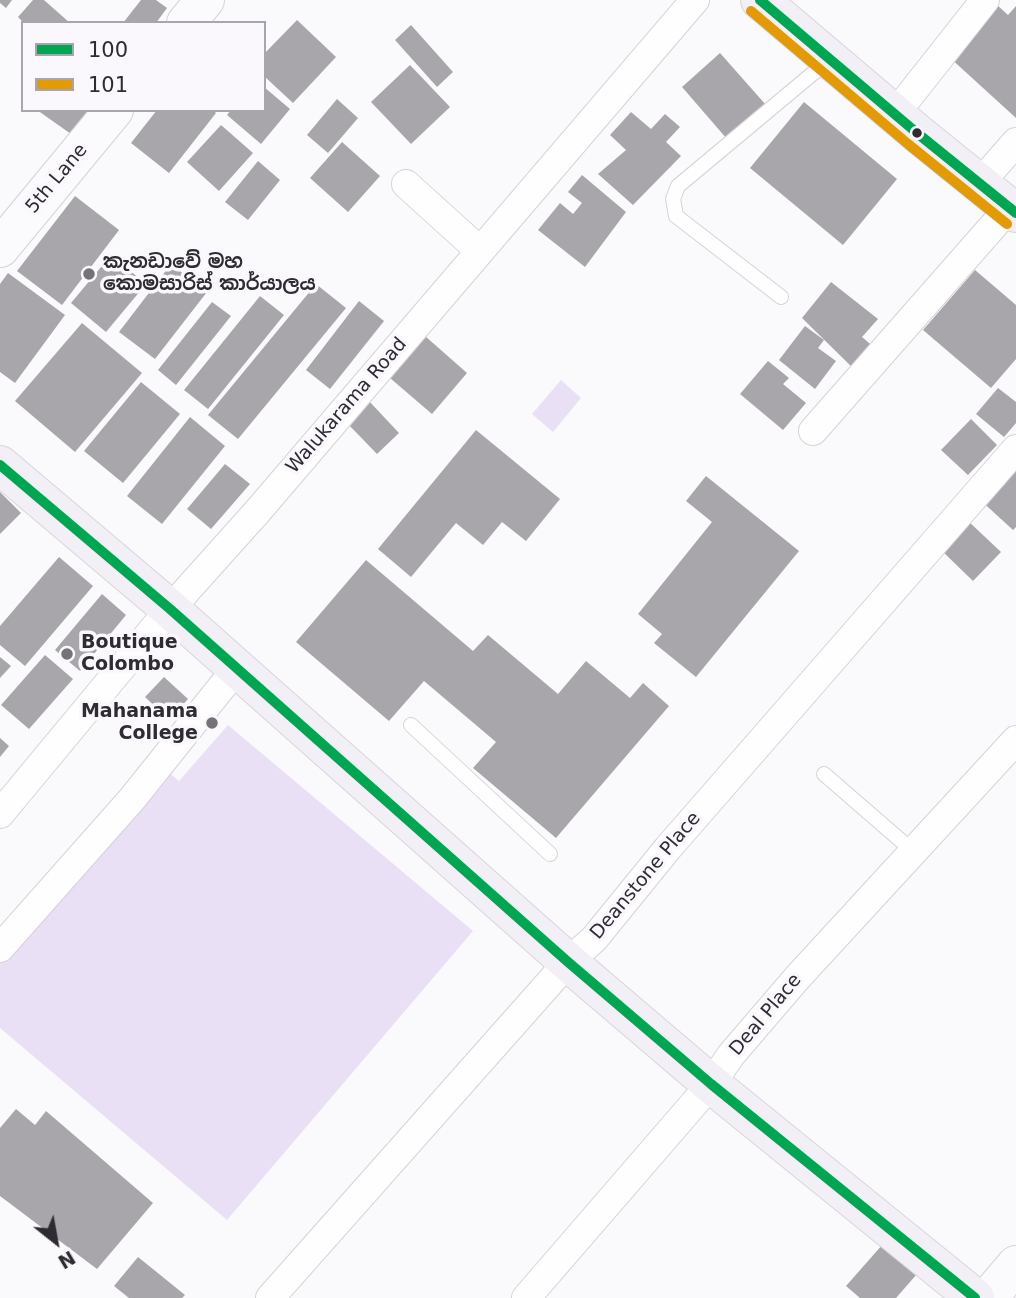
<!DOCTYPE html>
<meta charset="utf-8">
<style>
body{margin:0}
#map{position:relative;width:1016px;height:1298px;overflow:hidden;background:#faf9fb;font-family:"DejaVu Sans",sans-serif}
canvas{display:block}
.legend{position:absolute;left:21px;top:21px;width:245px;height:91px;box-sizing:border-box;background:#faf8fc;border:2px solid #a8a6ac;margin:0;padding:9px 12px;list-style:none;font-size:21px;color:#2e2b33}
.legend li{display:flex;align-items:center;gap:14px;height:35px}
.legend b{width:35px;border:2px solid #a8a6ac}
.north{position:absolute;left:21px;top:1207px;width:70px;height:70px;-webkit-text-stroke:5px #faf8fc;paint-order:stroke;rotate:149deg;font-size:19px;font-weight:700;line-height:28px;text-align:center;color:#2e2b33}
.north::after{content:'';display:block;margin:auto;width:24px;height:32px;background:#2e2b33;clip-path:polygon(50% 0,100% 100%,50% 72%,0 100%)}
</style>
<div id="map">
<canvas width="1016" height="1298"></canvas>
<ul class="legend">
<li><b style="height:9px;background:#00a651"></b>100</li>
<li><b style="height:9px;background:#e39a05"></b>101</li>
</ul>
<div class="north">N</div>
</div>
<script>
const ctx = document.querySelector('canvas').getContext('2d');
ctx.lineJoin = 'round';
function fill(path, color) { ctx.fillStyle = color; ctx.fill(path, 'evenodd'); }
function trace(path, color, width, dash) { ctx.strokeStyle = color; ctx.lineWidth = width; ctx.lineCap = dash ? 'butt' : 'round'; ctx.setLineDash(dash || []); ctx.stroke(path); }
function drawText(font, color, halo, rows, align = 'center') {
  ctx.font = font + ' "DejaVu Sans","Noto Sans Sinhala",sans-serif'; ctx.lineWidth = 7; ctx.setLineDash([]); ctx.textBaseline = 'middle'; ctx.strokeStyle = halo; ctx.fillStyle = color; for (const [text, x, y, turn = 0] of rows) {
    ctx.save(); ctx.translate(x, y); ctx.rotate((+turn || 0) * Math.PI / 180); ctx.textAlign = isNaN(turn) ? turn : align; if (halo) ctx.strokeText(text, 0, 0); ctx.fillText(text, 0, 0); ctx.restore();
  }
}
fill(new Path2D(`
 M561,380l20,18 -28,34 -21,-18z
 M228,725l245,206 -246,289 -227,-192v-85l155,-182 24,20z`), '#eae0f6');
fill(new Path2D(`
 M0,0h12l-6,8 -6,-5z
 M33,0h11l26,23h-46l-6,-6z
 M141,0h15l11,8 -11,15h-33z
 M996,4l12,11 8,-9v112l-68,-62z
 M297,20l39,37 -43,46 -29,-27v-22z
 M411,25l42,47 -16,15 -42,-47z
 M720,53l46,52 -39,34 -45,-52z
 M410,65l40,42 -39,37 -40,-42z
 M264,87l26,22 -29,35 -34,-29 4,-5h33z
 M337,99l21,19 -30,35 -21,-18z
 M804,102l93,77 -54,66 -93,-77z
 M37,110h51l-17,24z
 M157,110h56l3,3 -47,60 -38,-30z
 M631,112l20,17 14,-15 15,13 -14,15 15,14 -48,49 -35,-31 28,-24 -16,-15z
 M221,125l32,28 -34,38 -32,-29z
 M342,142l38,34 -32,36 -38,-34z
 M258,161l22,19 -32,40 -23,-18z
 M582,175l44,37 -41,55 -47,-37 22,-27 13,11 9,-11 -14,-11z
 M75,196l44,34 -57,75 -45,-34z
 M111,255l35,29 -40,48 -35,-29z
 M171,264l36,28 -52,67 -36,-27z
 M975,270l41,35v54l-25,29 -68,-58z
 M8,273l57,42 -50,68 -15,-11v-88z
 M831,282l47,37 -16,18 14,12 -19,23 -55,-54z
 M316,284l30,24 -108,131 -30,-24z
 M260,296l24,19 -76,94 -24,-19z
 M359,301l25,20 -54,68 -24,-19z
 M212,302l19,14 -55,69 -18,-15z
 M82,323l60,50 -67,79 -60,-51z
 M805,326l19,14 -6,8 18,13 -21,28 -36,-29z
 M425,336l42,37 -35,41 -42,-36z
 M768,361l21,17 -6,6 23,19 -23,27 -43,-36z
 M141,382l39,32 -57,69 -39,-32z
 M998,388l18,14v21l-12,14 -28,-23z
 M368,400l31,33 -22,21 -31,-32z
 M190,417l35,29 -63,78 -35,-28z
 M971,419l26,26 -29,30 -27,-25z
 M476,430l84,69 -34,42 -24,-19 -19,23 -27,-22 -45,54 -33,-28z
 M1016,456v71l-3,3 -36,-33z
 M225,464l25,20 -39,45 -24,-20z
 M706,476l93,75 -103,126 -42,-34 8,-9 -24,-20 74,-92 -26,-21z
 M0,492l21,21 -21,21z
 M967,520l34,32 -28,29 -34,-33z
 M59,557l34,29 -68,80 -25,-21v-19z
 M366,560l107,91 15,-16 70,59 28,-33 44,37 13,-15 26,23 -113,132 -83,-70 23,-26 -72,-61 -35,40 -93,-79z
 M102,594l24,21 -46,56 -25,-21z
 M45,655l28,24 -44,50 -28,-24z
 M0,657l11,9 -11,12z
 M164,677l24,22 -19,21 -24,-23z
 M0,738l9,8 -9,11z
 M16,1109l19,16 11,-14 107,92 -56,66 -97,-73v-68z
 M883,1244l34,30 -21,24h-36l-14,-12z
 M138,1257l47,38 -3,3h-53l-15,-12z`), '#a8a6aa');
const lane = new Path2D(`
 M781,297l-105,-81 -3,-17 5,-13 151,-126
 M411,725l139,129
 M824,774l90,78`);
const street = new Path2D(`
 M895,114l90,-114
 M980,183l36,-41
 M406,184l74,67
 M813,431l196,-223
 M0,814l170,-205 87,-97 438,-512
 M0,948l132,-149 105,-131
 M270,1298l298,-336 26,-23 74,-91 348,-399
 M526,1298l185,-214 20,-29 66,-77 219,-238`);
const secondary = new Path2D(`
 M186,23l19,-23
 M0,248l114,-138
 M988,1298l28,-33`);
const highway = new Path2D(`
 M760,0l157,133 99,80
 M0,465l170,144 398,353 143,122 264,214`);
trace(lane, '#d5d3d8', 16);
trace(street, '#d5d3d8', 30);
trace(secondary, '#d5d3d8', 40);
trace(highway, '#d8d6d9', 40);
trace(lane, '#fefefe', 14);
trace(street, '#fefefe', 28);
trace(secondary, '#fbfafc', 38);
trace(highway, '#f2eff7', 38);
trace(new Path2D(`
 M760,0l157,133 99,80
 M0,465l170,144 398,353 143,122 264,214`), '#00a651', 10);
trace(new Path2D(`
 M751,11l157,133 99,80`), '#e39a05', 10);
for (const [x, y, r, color] of [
 [917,133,6,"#2e2b33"],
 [89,274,7,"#757379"],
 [67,654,7,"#757379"],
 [212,723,7,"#757379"]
]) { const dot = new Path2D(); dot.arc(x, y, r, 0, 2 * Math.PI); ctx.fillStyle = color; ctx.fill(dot); trace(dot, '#faf8fc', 2.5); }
drawText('19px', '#2e2b33', '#faf8fc', [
 ["5th Lane",57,179,-50],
 ["Walukarama Road",347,406,-49],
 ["Deanstone Place",646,876,-50],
 ["Deal Place",766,1015,-50]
]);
drawText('bold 19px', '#2e2b33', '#faf8fc', [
 ["කැනඩාවේ මහ",103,263],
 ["කොමසාරිස් කාර්යාලය",103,285],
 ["Boutique",81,643],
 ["Colombo",81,665],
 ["Mahanama",198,712,"right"],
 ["College",198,734,"right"]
], 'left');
</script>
